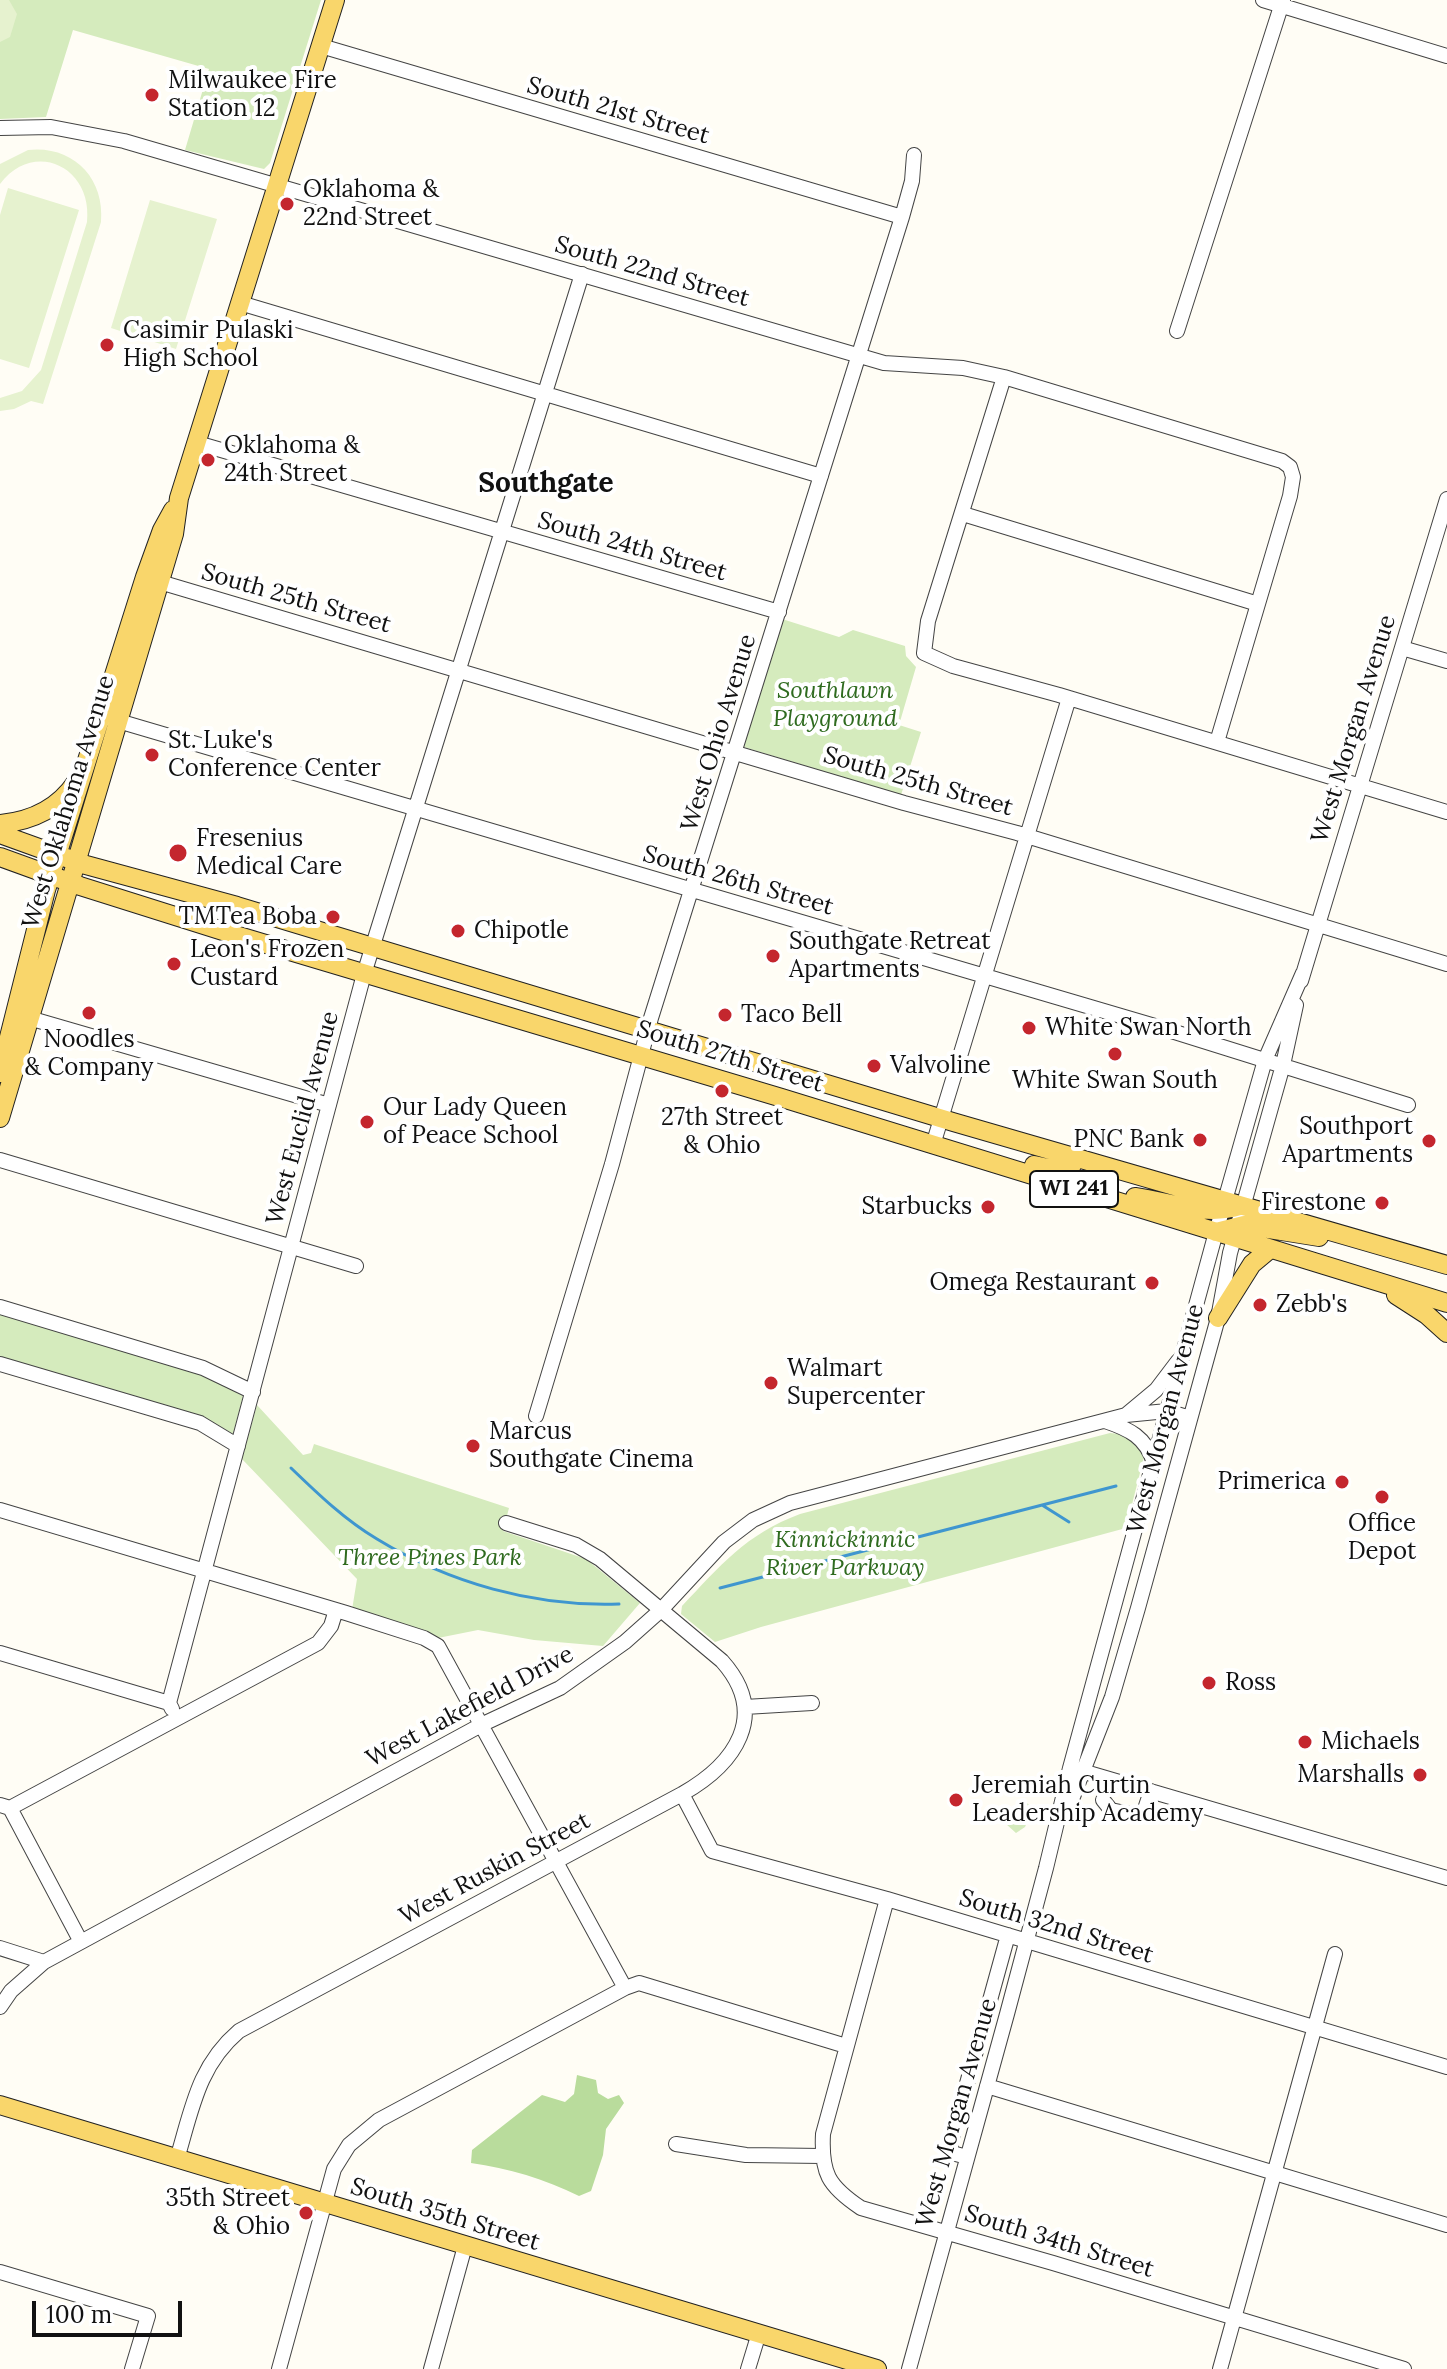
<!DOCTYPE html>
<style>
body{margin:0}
#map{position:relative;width:1447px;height:2369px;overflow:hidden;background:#fffdf5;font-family:Lora,serif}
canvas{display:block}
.scale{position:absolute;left:32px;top:2301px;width:150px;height:36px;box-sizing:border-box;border:4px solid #111;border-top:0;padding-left:10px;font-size:24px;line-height:28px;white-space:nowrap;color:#111;-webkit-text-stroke:6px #fff;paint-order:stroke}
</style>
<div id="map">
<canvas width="1447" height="2369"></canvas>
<div class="scale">100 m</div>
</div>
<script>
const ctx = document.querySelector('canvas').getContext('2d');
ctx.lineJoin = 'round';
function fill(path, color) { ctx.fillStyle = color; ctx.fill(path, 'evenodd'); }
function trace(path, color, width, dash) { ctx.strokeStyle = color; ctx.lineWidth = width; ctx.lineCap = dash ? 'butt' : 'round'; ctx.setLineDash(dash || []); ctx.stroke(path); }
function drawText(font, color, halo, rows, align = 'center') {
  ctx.font = font + ' Lora,serif'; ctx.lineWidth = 8; ctx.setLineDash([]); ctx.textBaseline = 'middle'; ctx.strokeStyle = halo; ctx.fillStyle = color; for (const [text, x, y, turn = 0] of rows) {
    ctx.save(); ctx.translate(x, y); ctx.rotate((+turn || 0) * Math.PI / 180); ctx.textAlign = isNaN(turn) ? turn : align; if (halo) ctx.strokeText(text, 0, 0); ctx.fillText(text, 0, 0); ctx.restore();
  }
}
fill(new Path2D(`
 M0,0h321l-51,163 -6,6 -79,-19 24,-81 -136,-39 -27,87 -46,2z
 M782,619l57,18 14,-7 52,16 1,10 10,11 -17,58 22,7 -20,63 -157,-48z
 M0,1314l203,60 40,22 -10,38 -29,-17 -204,-59z
 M257,1405l46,50 8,-2 3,-9 195,64 -6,23 83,28 54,44 -37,43 -69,-6 -56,-10 -40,8 -86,-28 5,-31 -115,-120z
 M1110,1433l18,2 15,16 1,6 -18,71 -365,99 -46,15 -34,-28 1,-8c38,-40 64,-72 118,-92z
 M1026,1802l7,7 -8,18 -9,6 -10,-9 1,-14z`), '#d5ebbd');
fill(new Path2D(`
 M577,2075l19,5 2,13 10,6 11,-4 5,8 -18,26 -3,26 -12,36 -12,5c-34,-17 -71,-28 -108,-33l1,-13 70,-55 23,7 9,-8z`), '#b9dc9c');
fill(new Path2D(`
 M0,0h9l8,14 -7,23 -10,5z
 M28,150c44,-5 77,27 73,72l-58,182 -12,-3 -17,8 -14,2v-13l22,-7 19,-21 46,-148c6,-55 -53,-83 -87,-38v-20z
 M8,188l71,22 -50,158 -29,-9v-144z
 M150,200l67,19 -41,130 -65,-21z`), '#e6f2cf');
trace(new Path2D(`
 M291,1468c27,26 54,52 86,71 72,44 157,68 242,65
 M1042,1505l27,17
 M720,1588l396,-102`), '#3f96cf', 3);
const minor = new Path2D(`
 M1263,0l184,56
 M321,46l581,171
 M0,128l51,-1 73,14 760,222 79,5 41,9 278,84 8,6 3,10 -3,19 -73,246
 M240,303l581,173
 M1177,331l106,-331
 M1004,377l-76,244 -4,32 29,13 106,29 388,117
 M197,443l582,169
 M963,514l295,90
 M153,580l751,223 113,30 430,131
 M1402,648l45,13
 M108,718l1057,311 243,76
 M1301,981l146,-482
 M22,1016l307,89
 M933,1145l136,-447
 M0,1160l356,106
 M0,1307l203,61 50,24
 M0,1364l200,59 38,23
 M1126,1415l30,-25 22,-29
 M536,1416l76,-252 39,-146 251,-801 10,-36 2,-26
 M1105,1421c24,8 41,16 49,42
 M0,1510l346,103 78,25 14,8 187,342
 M0,1653l169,50 3,6
 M169,1703l195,-729 218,-700
 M745,1707l67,-4
 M1075,1769l372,109
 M682,1794l30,57 175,48 560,168
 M1103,1800l8,10 28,6 5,-4 7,-21
 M0,1805l10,3 71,134
 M10,1808l308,-165 13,-17 5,-16
 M1067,1812l45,-115 26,-89 80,-290 12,-65 53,-188 13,-60
 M887,1899l-64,235c-2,39 5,52 38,74l192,55 351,106
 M0,1948l44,14
 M0,2007l11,-16 33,-29 439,-238 77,-36 65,-46 36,-32 63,-68 29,-22 37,-17 336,-88 41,-4 23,7
 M987,2086l460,139
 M676,2144l70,11 76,1
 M967,2157l-15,-4 -2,-8 58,-210
 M177,2159c15,-50 21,-93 62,-128l443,-237c53,-30 88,-79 40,-133l-122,-102 -24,-14 -70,-22
 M0,2272l148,44 -16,53
 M279,2369l55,-200 15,-24 30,-25 246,-132 14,-5 207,63
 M431,2369l34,-123
 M748,2369l11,-36
 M909,2369l98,-355 39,-146 24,-100 146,-536 49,-172 38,-87
 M1220,2369l115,-415`);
const major = new Path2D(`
 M0,824c32,-3 58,-15 76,-42
 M0,834l86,31 151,41 716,216 494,143
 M0,857l80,29 149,47 553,165 665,205
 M0,1073l46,-183 99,-313 17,-47 11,-20
 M0,1118l174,-584 5,-36 156,-498
 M1034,1165l23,5 15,-5 3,-8
 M1135,1197c36,5 69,20 105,9
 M1216,1232l28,-7 75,12
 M1396,1295l31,20 20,18
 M1218,1318l34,-54 18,-15
 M0,2105l877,264`);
trace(minor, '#444', 16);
trace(major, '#222', 20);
trace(minor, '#fff', 14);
trace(major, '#f9d66b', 18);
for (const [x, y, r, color] of [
 [152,95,8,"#c4262e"],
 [287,204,8,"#c4262e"],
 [107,345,8,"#c4262e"],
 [208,460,8,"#c4262e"],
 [152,755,8,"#c4262e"],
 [178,853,10,"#c4262e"],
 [333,917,8,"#c4262e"],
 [458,931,8,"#c4262e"],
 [773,956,8,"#c4262e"],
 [174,964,8,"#c4262e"],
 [89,1013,8,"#c4262e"],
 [725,1015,8,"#c4262e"],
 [1029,1028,8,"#c4262e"],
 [1115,1054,8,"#c4262e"],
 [874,1066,8,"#c4262e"],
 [722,1091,8,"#c4262e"],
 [367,1122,8,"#c4262e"],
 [1200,1140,8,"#c4262e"],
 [1429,1141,8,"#c4262e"],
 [1382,1203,8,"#c4262e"],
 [988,1207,8,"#c4262e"],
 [1152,1283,8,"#c4262e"],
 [1260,1305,8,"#c4262e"],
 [771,1383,8,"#c4262e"],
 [473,1446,8,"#c4262e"],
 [1342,1482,8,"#c4262e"],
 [1382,1497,8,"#c4262e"],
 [1209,1683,8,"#c4262e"],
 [1305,1742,8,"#c4262e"],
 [1420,1775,8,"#c4262e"],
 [956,1800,8,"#c4262e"],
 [306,2213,8,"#c4262e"]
]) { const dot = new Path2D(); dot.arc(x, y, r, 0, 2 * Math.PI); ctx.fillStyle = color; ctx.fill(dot); trace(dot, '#fff', 3); }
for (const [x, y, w] of [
 [1074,1189,88]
]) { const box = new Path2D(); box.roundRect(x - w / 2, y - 18, w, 36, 6); ctx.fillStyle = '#fff'; ctx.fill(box); trace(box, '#111', 2); }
drawText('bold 22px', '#111', null, [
 ["WI 241",1074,1189]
]);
drawText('24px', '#111', '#fff', [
 ["Milwaukee Fire",168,81],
 ["Station 12",168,109],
 ["Oklahoma &",303,190],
 ["22nd Street",303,218],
 ["Casimir Pulaski",123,331],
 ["High School",123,359],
 ["Oklahoma &",224,446],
 ["24th Street",224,474],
 ["St. Luke's",168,741],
 ["Conference Center",168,769],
 ["Fresenius",196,839],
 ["Medical Care",196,867],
 ["TMTea Boba",317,917,"right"],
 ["Chipotle",474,931],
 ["Southgate Retreat",789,942],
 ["Apartments",789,970],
 ["Leon's Frozen",190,950],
 ["Custard",190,978],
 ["Taco Bell",741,1015],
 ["White Swan North",1045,1028],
 ["Noodles",89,1040,"center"],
 ["& Company",89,1068,"center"],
 ["Valvoline",890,1066],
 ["White Swan South",1115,1081,"center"],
 ["Our Lady Queen",383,1108],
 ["of Peace School",383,1136],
 ["27th Street",722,1118,"center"],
 ["& Ohio",722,1146,"center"],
 ["Southport",1413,1127,"right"],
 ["Apartments",1413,1155,"right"],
 ["PNC Bank",1184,1140,"right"],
 ["Firestone",1366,1203,"right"],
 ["Starbucks",972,1207,"right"],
 ["Omega Restaurant",1136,1283,"right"],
 ["Zebb's",1276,1305],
 ["Walmart",787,1369],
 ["Supercenter",787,1397],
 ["Marcus",489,1432],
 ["Southgate Cinema",489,1460],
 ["Primerica",1326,1482,"right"],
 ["Office",1382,1524,"center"],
 ["Depot",1382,1552,"center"],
 ["Ross",1225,1683],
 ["Michaels",1321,1742],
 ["Marshalls",1404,1775,"right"],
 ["Jeremiah Curtin",972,1786],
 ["Leadership Academy",972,1814],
 ["35th Street",290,2199,"right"],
 ["& Ohio",290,2227,"right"]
], 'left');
drawText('24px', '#111', '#fff', [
 ["South 21st Street",618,111,16],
 ["South 22nd Street",652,272,16],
 ["South 24th Street",632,547,16],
 ["South 25th Street",296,599,16],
 ["West Morgan Avenue",1354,729,-73],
 ["West Ohio Avenue",719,733,-73],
 ["South 25th Street",918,782,16],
 ["West Oklahoma Avenue",69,802,-73],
 ["South 26th Street",738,881,16],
 ["South 27th Street",730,1057,17],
 ["West Euclid Avenue",303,1118,-75],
 ["West Morgan Avenue",1166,1419,-75],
 ["West Lakefield Drive",470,1707,-28],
 ["West Ruskin Street",495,1869,-28],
 ["South 32nd Street",1056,1927,17],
 ["West Morgan Avenue",957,2113,-74],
 ["South 35th Street",445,2215,17],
 ["South 34th Street",1059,2242,17]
]);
drawText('italic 24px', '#2f6b1f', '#fff', [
 ["Southlawn",835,691],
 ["Playground",835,719],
 ["Kinnickinnic",845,1540],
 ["River Parkway",845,1568],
 ["Three Pines Park",430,1558]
]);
drawText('bold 28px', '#111', '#fff', [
 ["Southgate",546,484]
]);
</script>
